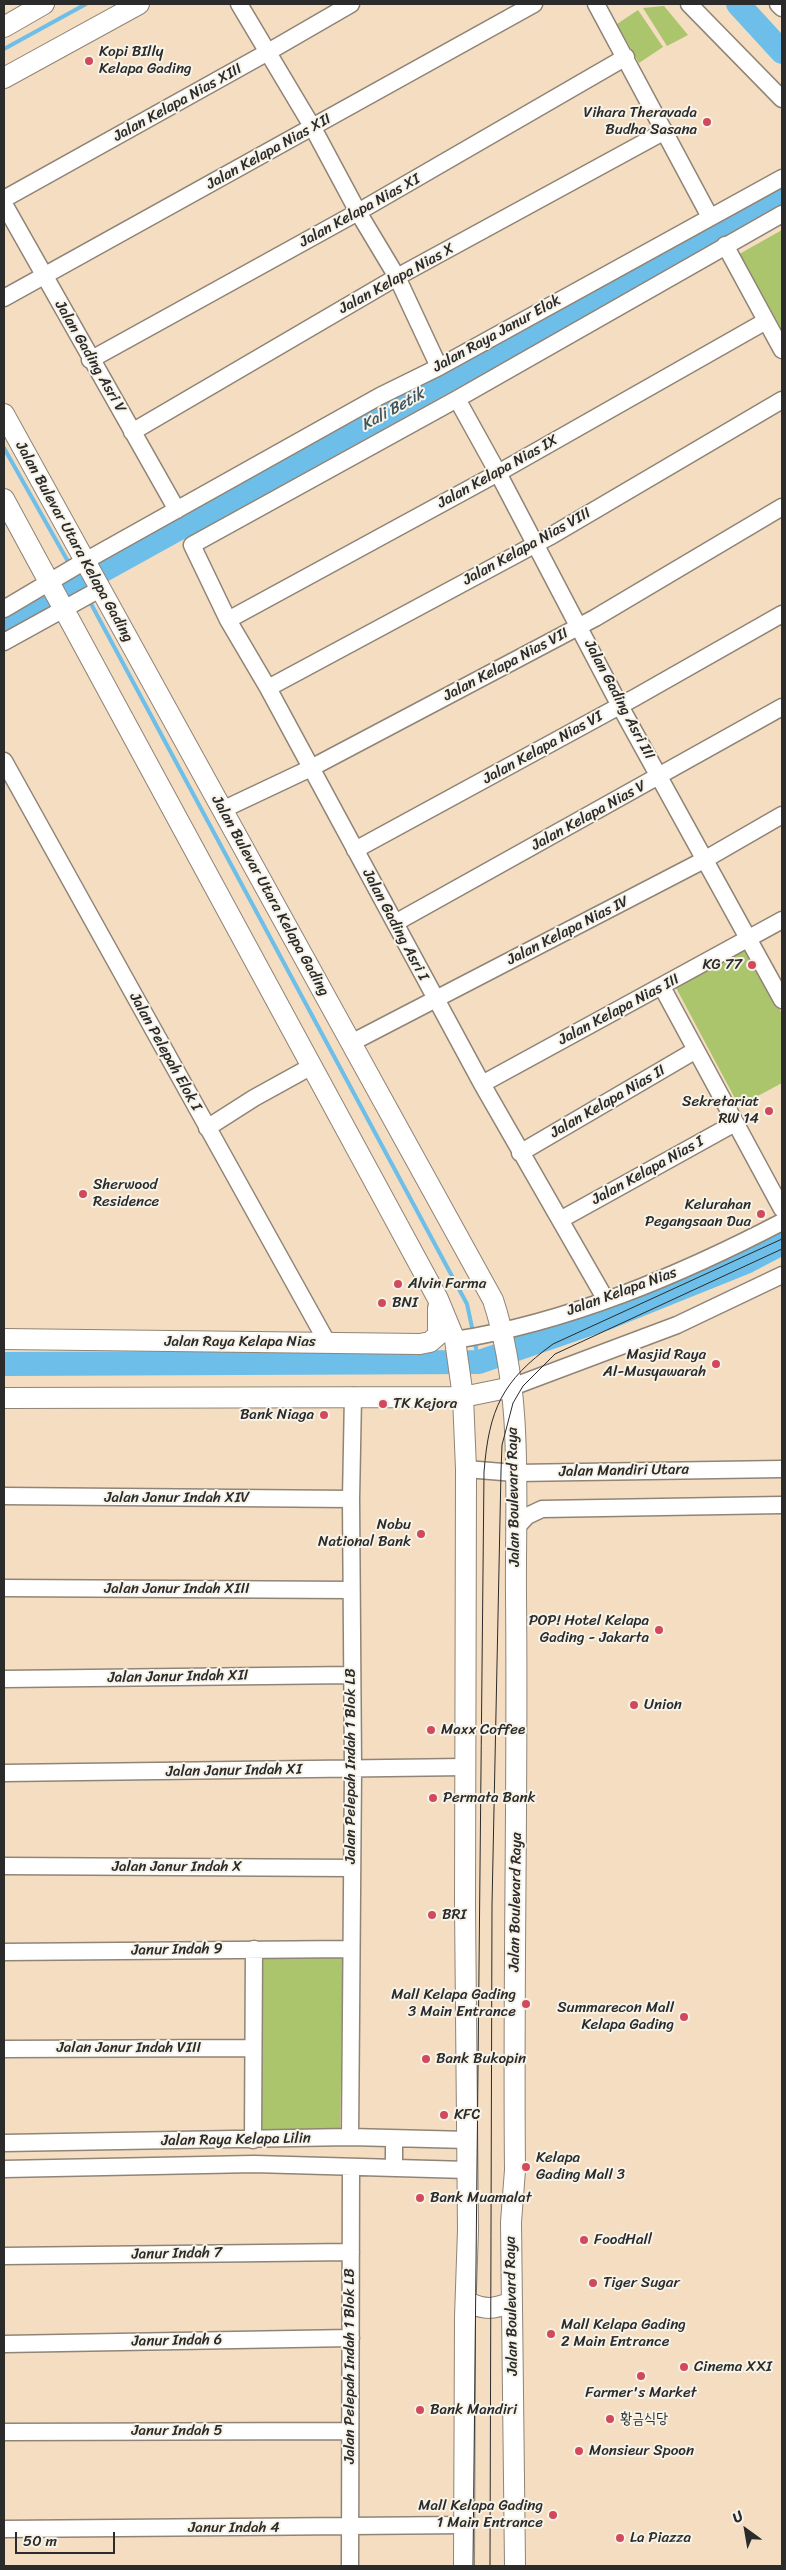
<!DOCTYPE html>
<meta charset="utf-8">
<style>
body{margin:0}
#map{position:relative;width:786px;height:2570px;overflow:hidden;background:#f4ddc0;font-family:Sriracha,sans-serif}
canvas{display:block}
.frame{position:absolute;inset:0;border:5px solid #2b2b2b;pointer-events:none}
.north{position:absolute;left:721px;top:2505px;width:50px;height:50px;-webkit-text-stroke:4px #f7f3e8;paint-order:stroke;rotate:328deg;font-size:14px;font-weight:700;line-height:20px;text-align:center;color:#2b2b2b}
.north::after{content:'';display:block;margin:auto;width:18px;height:22px;background:#2b2b2b;clip-path:polygon(50% 0,100% 100%,50% 72%,0 100%)}
.scale{position:absolute;left:15px;top:2532px;width:100px;height:22px;box-sizing:border-box;border:2px solid #2b2b2b;border-top:0;padding-left:6px;font-size:15px;line-height:18px;white-space:nowrap;color:#2b2b2b;-webkit-text-stroke:4px #f7f3e8;paint-order:stroke}
</style>
<div id="map">
<canvas width="786" height="2570"></canvas>
<div class="frame"></div>
<div class="north">U</div>
<div class="scale">50 m</div>
</div>
<script>
const ctx = document.querySelector('canvas').getContext('2d');
ctx.lineJoin = 'round';
function fill(path, color) { ctx.fillStyle = color; ctx.fill(path, 'evenodd'); }
function trace(path, color, width, dash) { ctx.strokeStyle = color; ctx.lineWidth = width; ctx.lineCap = dash ? 'butt' : 'round'; ctx.setLineDash(dash || []); ctx.stroke(path); }
function drawText(font, color, halo, rows, align = 'center') {
  ctx.font = font + ' Sriracha,"Poor Story",sans-serif'; ctx.lineWidth = 4; ctx.setLineDash([]); ctx.textBaseline = 'middle'; ctx.strokeStyle = halo; ctx.fillStyle = color; for (const [text, x, y, turn = 0] of rows) {
    ctx.save(); ctx.translate(x, y); ctx.rotate((+turn || 0) * Math.PI / 180); ctx.textAlign = isNaN(turn) ? turn : align; if (halo) ctx.strokeText(text, 0, 0); ctx.fillText(text, 0, 0); ctx.restore();
  }
}
fill(new Path2D(`
 M664,6l24,29 -21,11 -24,-38z
 M638,10l25,37 -24,16 -22,-39z
 M782,230v114l-48,-87z
 M746,946l36,68v69l-43,23 -65,-122z
 M343,1956l-3,179 -86,2 3,-179z`), '#abc56c');
trace(new Path2D(`
 M4,49l82,-45
 M4,448l66,117
 M74,571l11,21
 M89,600l378,704 6,28
 M474,1339l5,23`), '#6dbee8', 4);
trace(new Path2D(`
 M738,4l44,48
 M4,625l778,-430
 M4,1364l475,-2 125,-43 144,-58 34,-18`), '#6dbee8', 24);
const minor = new Path2D(`
 M239,4l74,124 45,84 39,65 42,90
 M596,4l114,213
 M689,4l93,95
 M778,4l4,4
 M4,199l264,-147 83,-48
 M4,204l173,306
 M725,245l57,105
 M4,298l530,-294
 M90,360l268,-148 268,-155
 M457,399l41,74 122,233 162,294
 M132,432l265,-155 268,-146
 M4,609l74,-44 302,-169 59,-29 343,-189
 M228,620l270,-147 268,-152
 M4,642l96,-53
 M268,688l281,-151 233,-137
 M4,761l323,581
 M222,810l89,-42 284,-150 187,-111
 M355,850l281,-153 146,-83
 M395,923l387,-216
 M662,987l120,222
 M351,1043l353,-183 78,-45
 M482,1084l300,-164
 M207,1128l47,-30 58,-32
 M520,1153l176,-103
 M560,1220l175,-97
 M606,1300l-124,-216 -214,-396 -40,-68 -36,-75 265,-146 325,-185
 M455,1340c114,-18 225,-65 327,-118
 M512,1387l165,-62 105,-50
 M466,1469l49,4 267,-4
 M4,1496l347,3
 M515,1529l12,-13 15,-7 240,-4
 M4,1588l347,2
 M4,1679l348,-4
 M4,1773l461,-6
 M4,1866l347,2
 M4,1952l347,-3
 M4,2049l249,-1
 M350,2137l3,-367 -2,-271 2,-103
 M394,2139v29
 M253,2140l1,-191
 M4,2143l346,-6 118,3
 M4,2169l250,-5 213,6
 M4,2256l347,-4
 M4,2344l347,-6
 M4,2432l346,-1
 M4,2529l460,-4
 M350,2566l1,-399`);
const major = new Path2D(`
 M4,27l40,-23
 M4,78l135,-74
 M4,414l489,886c31,94 22,198 23,296 2,191 -3,383 -1,574l-4,52 4,344
 M4,499l434,800 17,41 8,57 3,72 -1,436 3,325 -3,87 -1,249
 M4,1339l416,5 10,-2 8,-7v-27
 M4,1398l459,-1 49,-10
 M470,2303c15,7 24,6 39,0`);
trace(minor, '#908476', 19);
trace(major, '#908476', 22);
trace(minor, '#fff', 16);
trace(major, '#fff', 20);
trace(new Path2D(`
 M473,2566l11,-1094c5,-63 18,-91 69,-128l229,-105
 M490,2566l2,-661 9,-434 1,-26 11,-42 10,-17 32,-32 227,-105`), '#2b2b2b', 1);
for (const [x, y, r, color] of [
 [89,61,5,"#d1495b"],
 [707,122,5,"#d1495b"],
 [752,965,5,"#d1495b"],
 [769,1111,5,"#d1495b"],
 [83,1194,5,"#d1495b"],
 [761,1214,5,"#d1495b"],
 [398,1284,5,"#d1495b"],
 [382,1303,5,"#d1495b"],
 [716,1364,5,"#d1495b"],
 [383,1404,5,"#d1495b"],
 [324,1415,5,"#d1495b"],
 [421,1534,5,"#d1495b"],
 [659,1630,5,"#d1495b"],
 [634,1705,5,"#d1495b"],
 [431,1730,5,"#d1495b"],
 [433,1798,5,"#d1495b"],
 [432,1915,5,"#d1495b"],
 [526,2004,5,"#d1495b"],
 [684,2017,5,"#d1495b"],
 [426,2059,5,"#d1495b"],
 [444,2115,5,"#d1495b"],
 [526,2167,5,"#d1495b"],
 [420,2198,5,"#d1495b"],
 [584,2240,5,"#d1495b"],
 [593,2283,5,"#d1495b"],
 [551,2334,5,"#d1495b"],
 [684,2367,5,"#d1495b"],
 [641,2376,5,"#d1495b"],
 [420,2410,5,"#d1495b"],
 [610,2419,5,"#d1495b"],
 [579,2451,5,"#d1495b"],
 [553,2515,5,"#d1495b"],
 [620,2538,5,"#d1495b"]
]) { const dot = new Path2D(); dot.arc(x, y, r, 0, 2 * Math.PI); ctx.fillStyle = color; ctx.fill(dot); trace(dot, '#f7f3e8', 2); }
drawText('15px', '#2b2b2b', '#f7f3e8', [
 ["Kopi BIlly",99,52],
 ["Kelapa Gading",99,69],
 ["Vihara Theravada",697,113,"right"],
 ["Budha Sasana",697,130,"right"],
 ["KG 77",742,965,"right"],
 ["Sekretariat",759,1102,"right"],
 ["RW 14",759,1119,"right"],
 ["Sherwood",93,1185],
 ["Residence",93,1202],
 ["Kelurahan",751,1205,"right"],
 ["Pegangsaan Dua",751,1222,"right"],
 ["Alvin Farma",408,1284],
 ["BNI",392,1303],
 ["Masjid Raya",706,1355,"right"],
 ["Al-Musyawarah",706,1372,"right"],
 ["TK Kejora",393,1404],
 ["Bank Niaga",314,1415,"right"],
 ["Nobu",411,1525,"right"],
 ["National Bank",411,1542,"right"],
 ["POP! Hotel Kelapa",649,1621,"right"],
 ["Gading - Jakarta",649,1638,"right"],
 ["Union",644,1705],
 ["Maxx Coffee",441,1730],
 ["Permata Bank",443,1798],
 ["BRI",442,1915],
 ["Mall Kelapa Gading",516,1995,"right"],
 ["3 Main Entrance",516,2012,"right"],
 ["Summarecon Mall",674,2008,"right"],
 ["Kelapa Gading",674,2025,"right"],
 ["Bank Bukopin",436,2059],
 ["KFC",454,2115],
 ["Kelapa",536,2158],
 ["Gading Mall 3",536,2175],
 ["Bank Muamalat",430,2198],
 ["FoodHall",594,2240],
 ["Tiger Sugar",603,2283],
 ["Mall Kelapa Gading",561,2325],
 ["2 Main Entrance",561,2342],
 ["Cinema XXI",694,2367],
 ["Farmer's Market",641,2393,"center"],
 ["Bank Mandiri",430,2410],
 ["황금식당",620,2419],
 ["Monsieur Spoon",589,2451],
 ["Mall Kelapa Gading",543,2506,"right"],
 ["1 Main Entrance",543,2523,"right"],
 ["La Piazza",630,2538]
], 'left');
drawText('15px', '#2b2b2b', '#f7f3e8', [
 ["Jalan Kelapa Nias XIII",178,103,-29],
 ["Jalan Kelapa Nias XII",269,152,-29],
 ["Jalan Kelapa Nias XI",360,211,-29],
 ["Jalan Kelapa Nias X",397,279,-29],
 ["Jalan Raya Janur Elok",497,334,-29],
 ["Jalan Gading Asri V",90,357,60],
 ["Jalan Kelapa Nias IX",498,472,-29],
 ["Jalan Bulevar Utara Kelapa Gading",74,542,61],
 ["Jalan Kelapa Nias VIII",527,547,-29],
 ["Jalan Kelapa Nias VII",506,665,-28],
 ["Jalan Gading Asri III",619,700,62],
 ["Jalan Kelapa Nias VI",543,748,-29],
 ["Jalan Kelapa Nias V",589,816,-29],
 ["Jalan Bulevar Utara Kelapa Gading",270,896,61],
 ["Jalan Gading Asri I",395,925,62],
 ["Jalan Kelapa Nias IV",568,931,-27],
 ["Jalan Kelapa Nias III",619,1010,-28],
 ["Jalan Pelepah Elok I",165,1052,61],
 ["Jalan Kelapa Nias II",608,1102,-30],
 ["Jalan Kelapa Nias I",648,1171,-29],
 ["Jalan Kelapa Nias",622,1292,-20],
 ["Jalan Raya Kelapa Nias",240,1342],
 ["Jalan Mandiri Utara",624,1471,-1],
 ["Jalan Boulevard Raya",514,1497,-91],
 ["Jalan Janur Indah XIV",177,1498],
 ["Jalan Janur Indah XIII",177,1589],
 ["Jalan Janur Indah XII",178,1677,-1],
 ["Jalan Pelepah Indah 1 Blok LB",351,1766,-90],
 ["Jalan Janur Indah XI",234,1771,-1],
 ["Jalan Janur Indah X",177,1867],
 ["Jalan Boulevard Raya",516,1902,-89],
 ["Janur Indah 9",177,1950,-1],
 ["Jalan Janur Indah VIII",129,2048],
 ["Jalan Raya Kelapa Lilin",236,2140,-1],
 ["Janur Indah 7",177,2254,-1],
 ["Jalan Boulevard Raya",512,2306,-91],
 ["Janur Indah 6",177,2341,-1],
 ["Jalan Pelepah Indah 1 Blok LB",350,2366,-90],
 ["Janur Indah 5",177,2431],
 ["Janur Indah 4",234,2528]
]);
drawText('italic 16px', '#3f5764', '#f7f3e8', [
 ["Kali Betik",393,410,-29]
]);
</script>
